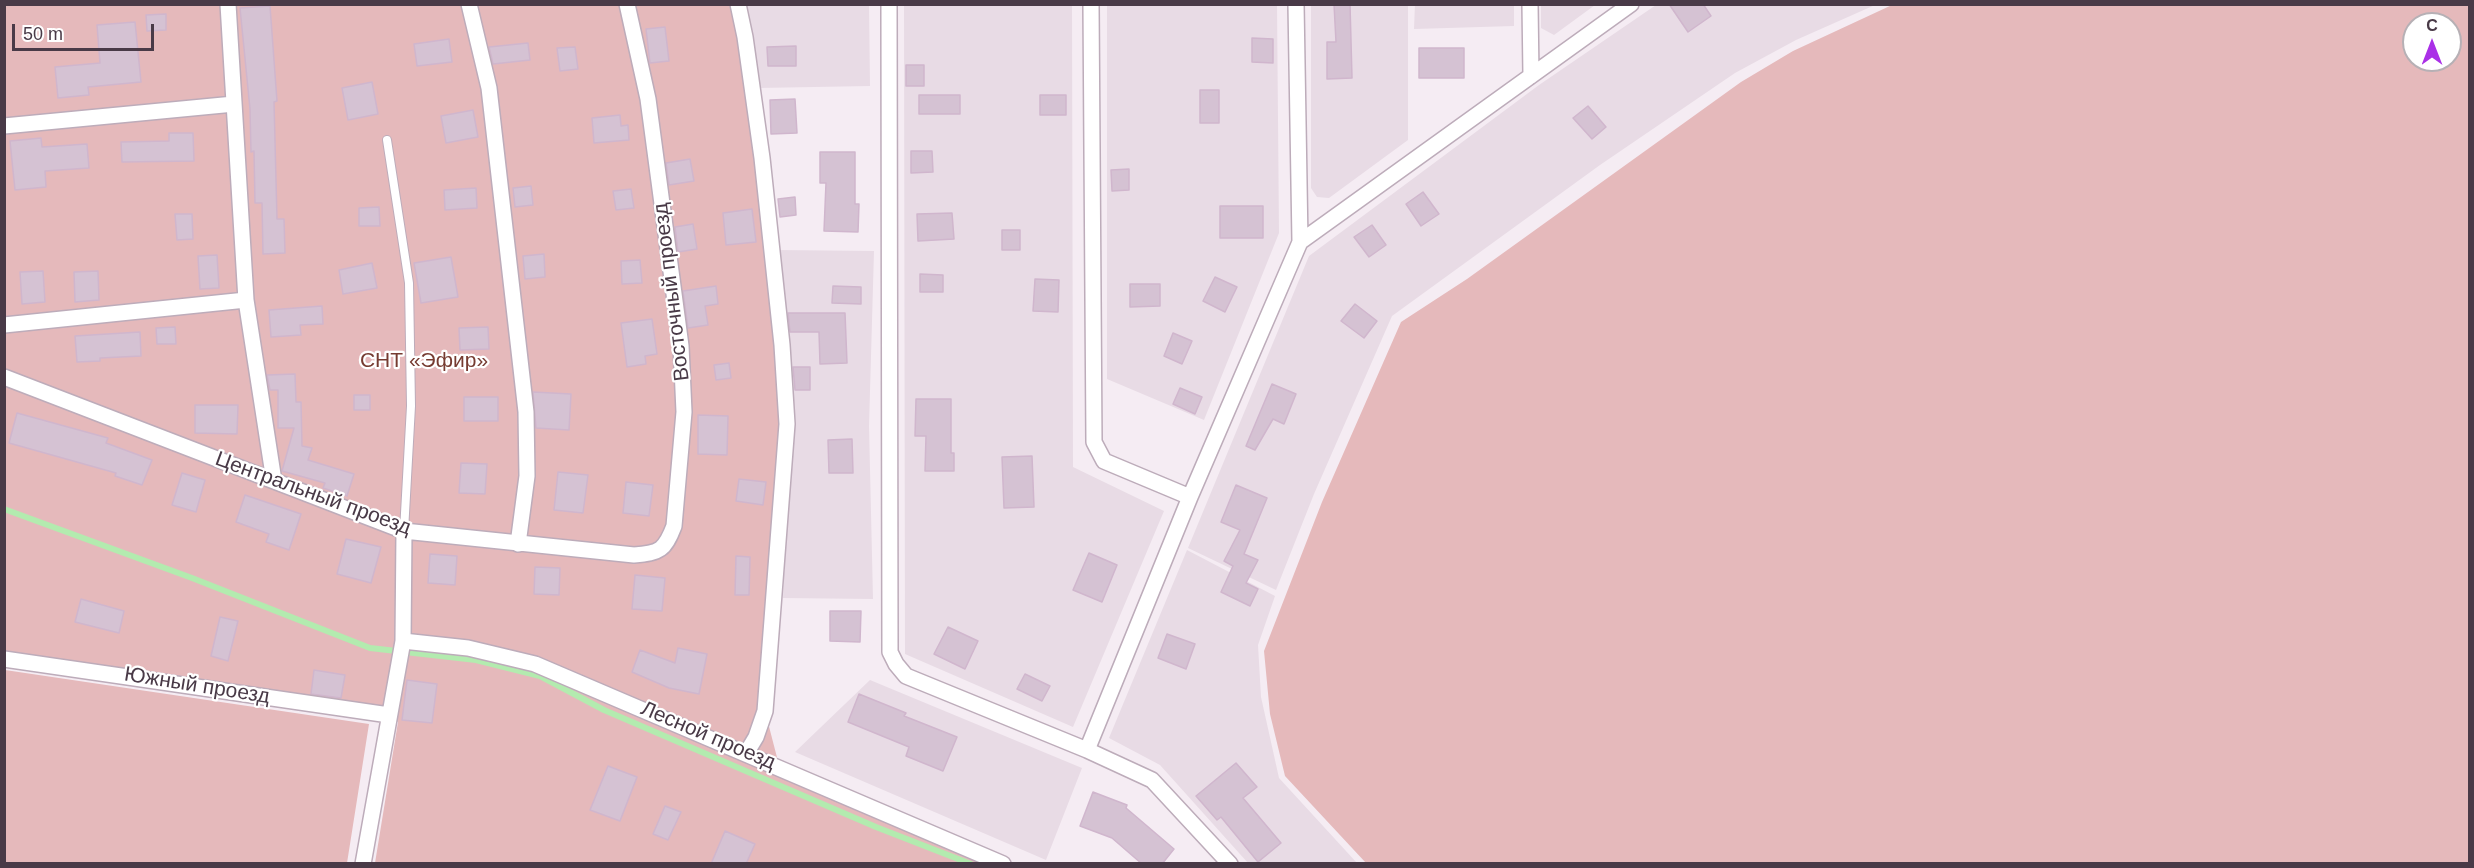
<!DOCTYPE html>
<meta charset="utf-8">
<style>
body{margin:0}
#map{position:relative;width:2474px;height:868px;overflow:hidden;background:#f5ecf3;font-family:Arial,sans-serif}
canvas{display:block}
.frame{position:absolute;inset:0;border:6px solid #493a47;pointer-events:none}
.north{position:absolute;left:2402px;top:12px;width:60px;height:60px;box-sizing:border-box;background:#fff;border:2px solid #b6b0b5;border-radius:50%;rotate:0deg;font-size:16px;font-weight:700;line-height:24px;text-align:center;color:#493a47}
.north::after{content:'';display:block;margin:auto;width:21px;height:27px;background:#aa30e7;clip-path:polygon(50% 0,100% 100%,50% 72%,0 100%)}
.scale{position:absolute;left:12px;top:24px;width:142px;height:27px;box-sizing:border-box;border:3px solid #493a47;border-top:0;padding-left:8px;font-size:18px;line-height:21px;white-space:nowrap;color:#493a47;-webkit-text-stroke:4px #fff;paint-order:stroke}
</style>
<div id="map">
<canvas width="2474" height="868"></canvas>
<div class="frame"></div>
<div class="north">С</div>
<div class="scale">50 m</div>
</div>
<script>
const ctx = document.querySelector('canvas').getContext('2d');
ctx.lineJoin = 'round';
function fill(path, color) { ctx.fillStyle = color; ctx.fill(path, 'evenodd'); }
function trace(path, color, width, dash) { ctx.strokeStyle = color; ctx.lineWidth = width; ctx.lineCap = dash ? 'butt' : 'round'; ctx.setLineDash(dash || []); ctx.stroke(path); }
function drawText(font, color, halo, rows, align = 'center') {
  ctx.font = font + ' Arial,sans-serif'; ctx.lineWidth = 4.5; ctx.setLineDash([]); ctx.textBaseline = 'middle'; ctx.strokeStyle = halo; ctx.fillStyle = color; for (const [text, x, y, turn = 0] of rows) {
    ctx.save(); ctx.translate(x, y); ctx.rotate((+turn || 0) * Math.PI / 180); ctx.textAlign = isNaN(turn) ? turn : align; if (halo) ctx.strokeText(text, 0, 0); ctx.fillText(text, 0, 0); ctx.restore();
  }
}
fill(new Path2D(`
 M1415,4l99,1v21l-100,3z
 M746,5h123l1,81 -112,2z
 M904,5h168l1,462 91,44 -91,216 -168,-73z
 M1107,5h170l2,228 -75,187 -97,-41z
 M1311,5h97v135l-79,58 -12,-1 -6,-9z
 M1541,5v-1l54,1 -41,30 -13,-7z
 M1656,5h219l-79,35 -61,33 -135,92 -208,151 -78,178 -38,96 -88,-42 121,-292 230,-171z
 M776,250l98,1 -5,175 4,173 -90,-1 5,-113 7,-59z
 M1187,550l88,46 -17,49 3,52 18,81 78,85h-109l-88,-98 -51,-27z
 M870,680l212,88 -36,92 -251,-108z`), '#e8dbe5');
fill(new Path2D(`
 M5,5h732l50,419 -22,287 15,58 222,94h-627l23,-141 -9,-7 -384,-56z
 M1892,5h577v858h-1103l-81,-87 -15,-62 -6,-63 58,-149 79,-180 66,-43 274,-197 52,-31zM2414,24h36v36h-36z
 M5,670l364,54 -22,139h-342z`), '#e5b9bb');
trace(new Path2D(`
 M4,509l188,69 178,70 106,12 64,16 64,34 272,117 95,37`), '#b3ebaf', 6);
const building = new Path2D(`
 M1334,4h16l2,74 -25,1v-37h9z
 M1669,4h34l8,12 -23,16z
 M270,6l7,95 -3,1 3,117h7l1,34 -22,1 -1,-51h-7l-1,-52 -3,1 -1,-43 -10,-101z
 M166,14v16l-19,1 -1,-16z
 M135,22l6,60 -53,5 1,8 -31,3 -3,-31 45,-4 -3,-38z
 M665,27l4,34 -19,2 -4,-34z
 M1252,38l21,1v24l-21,-1z
 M449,39l3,23 -35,4 -3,-22z
 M528,43l2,17 -37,4 -4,-17z
 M796,46v20h-28l-1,-19z
 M575,47l3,22 -18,2 -3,-23z
 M1419,48h45v30h-45z
 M906,65h18v21h-18z
 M372,82l6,32 -30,6 -6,-32z
 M1200,90h19v33h-19z
 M919,95h41v19h-41z
 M1040,95h26v20h-26z
 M795,99l2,34 -26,1 -1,-34z
 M1588,106l18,21 -14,12 -19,-21z
 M473,110l5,27 -32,6 -5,-27z
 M620,115l1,11 7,-1 1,15 -35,3 -2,-25z
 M169,133h24l1,28 -72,1 -1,-20 48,-1z
 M41,138l1,9 45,-3 2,24 -44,3 1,16 -31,3 -5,-49z
 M911,151h21l1,21 -22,1z
 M820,152h35v52h4l-1,28 -34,-1 2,-48h-6z
 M690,159l4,22 -25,4 -3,-22z
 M1129,169v21l-17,1 -1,-21z
 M531,186l2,19 -18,2 -2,-19z
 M476,188l1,20 -32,2 -1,-20z
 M631,189l3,19 -18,2 -3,-19z
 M1423,192l16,22 -18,12 -15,-22z
 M795,197l1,18 -16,2 -2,-18z
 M1220,206h43v32h-43z
 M379,207l1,19h-21v-18z
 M752,209l4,33 -30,3 -3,-32z
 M952,213l2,26 -36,2 -1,-27z
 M175,214h17l1,25 -16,1z
 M693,224l4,25 -19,3 -3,-25z
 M1372,225l14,20 -17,12 -15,-20z
 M1002,230h18v20h-18z
 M544,254l1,23 -20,2 -2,-23z
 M217,255l2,33 -19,1 -2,-33z
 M451,257l7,40 -37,6 -7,-40z
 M640,260l2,23 -20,1 -1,-23z
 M372,263l5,25 -34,6 -4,-24z
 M43,271l2,31 -23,2 -2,-32z
 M98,271l1,29 -24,2 -1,-30z
 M920,274l23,1v17h-23z
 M1215,277l22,10 -12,25 -22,-11z
 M1035,279l24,1 -1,32 -25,-1z
 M1130,284h30v22l-30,1z
 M716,286l2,18 -13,2 3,19 -20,3 -5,-37z
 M833,286l28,1v17l-29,-1z
 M1355,304l22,17 -13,17 -23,-17z
 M322,306l1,18 -23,1 1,10 -30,2 -2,-27z
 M788,313h57l2,50 -27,1 -1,-32h-29z
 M652,319l5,35 -12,2 1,8 -19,3 -6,-44z
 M175,327l1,17h-19l-1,-16z
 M488,327l1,22 -29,1 -1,-22z
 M140,332l1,24 -41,2v3l-23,1 -2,-26z
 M1173,333l19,8 -10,23 -18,-8z
 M729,363l2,15 -15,2 -2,-15z
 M793,367h17v23h-15z
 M295,374l1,28h5l1,44 10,2 -4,12 46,14 -7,22 -24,-8 2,-5 -43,-12 12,-43h-16v-38h-8l-3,-15z
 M1272,384l24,10 -12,30 -11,-5 -18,31 -9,-4z
 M1180,388l22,9 -7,17 -22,-10z
 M533,392l38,2 -2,36 -33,-2z
 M354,395h16v15h-16z
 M464,397h34v24h-34z
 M916,399h35v54h3v18h-29l1,-35h-11z
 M195,405h43l-1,29 -42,-1z
 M17,413l91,25 -2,5 46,17 -10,25 -27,-9 1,-3 -107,-30z
 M698,415l30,1 -1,39 -29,-1z
 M852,439l1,34h-24l-1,-33z
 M1032,456l2,51 -30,1 -2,-51z
 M461,463l26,1 -2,30 -26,-1z
 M558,472l30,3 -5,38 -29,-3z
 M182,473l23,7 -9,32 -24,-7z
 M739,479l27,3 -3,23 -27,-4z
 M626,482l27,3 -4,31 -26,-3z
 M1236,485l31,13 -23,56 14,6 -12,23 12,6 -8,17 -29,-14 12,-26 -9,-5 16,-31 -19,-8z
 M245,495l56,19 -12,36 -23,-8 3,-8 -33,-12z
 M346,539l35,8 -10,36 -34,-9z
 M1089,553l28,12 -15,37 -29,-12z
 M430,554l27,2 -2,29 -27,-2z
 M736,556l14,1 -1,38h-14z
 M535,567l25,1 -1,27 -25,-1z
 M635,575l30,3 -3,33 -30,-2z
 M81,599l43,12 -5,22 -44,-11z
 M830,611h31l-1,31 -30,-1z
 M220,617l18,4 -10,40 -17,-5z
 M948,627l30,14 -13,28 -31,-15z
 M1167,634l28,10 -9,25 -28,-11z
 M678,648l29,6 -8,40 -30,-6 -37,-16 8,-22 35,13z
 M314,670l31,5 -4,23 -30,-4z
 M1025,674l25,12 -8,15 -25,-12z
 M407,680l30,4 -5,39 -30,-3z
 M859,694l47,19 -2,3 53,21 -14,34 -37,-15 3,-9 -61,-25z
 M1236,763l21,24 -14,11 38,45 -23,19 -37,-45 -4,3 -21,-24z
 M608,766l29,11 -17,44 -30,-11z
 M1093,792l34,13 -1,3 48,41 -12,15h-20l-30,-26 -32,-12z
 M665,806l16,6 -13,28 -15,-6z
 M725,831l30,13 -9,20h-35z`);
fill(building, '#d5c2d3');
trace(building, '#d0b6cd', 1.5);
const service = new Path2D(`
 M387,140l22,143 2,123 -7,125`);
const minor = new Path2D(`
 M228,4l18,296 28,181
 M469,4l20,84 37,324 1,64 -9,68
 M738,4l7,33 17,121 20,187 5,79 -22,287 -9,26 -9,15
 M889,4l1,648 6,12 10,12 181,74 65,30 78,84
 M1091,4l3,438 10,19 86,36
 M1296,4l4,238
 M1530,4l1,72
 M4,126l230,-22
 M4,325l242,-25
 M4,377l400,154 230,24c26,-2 31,-5 40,-29l10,-114 -3,-66 -33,-247 -21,-95
 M403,641l65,7 67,16 468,200
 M4,659l385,56
 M1087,750l103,-253 110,-255 331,-238
 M363,864l40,-223 1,-110`);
trace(service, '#bdacba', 10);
trace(minor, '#bdacba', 18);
trace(service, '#fff', 8);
trace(minor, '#fff', 15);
drawText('21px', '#493a47', '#fff', [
 ["Восточный проезд",672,292,-97],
 ["Центральный проезд",313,494,20],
 ["Южный проезд",197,686,9],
 ["Лесной проезд",708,736,23]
]);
drawText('21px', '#763b31', '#fff', [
 ["СНТ «Эфир»",424,361]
]);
</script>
